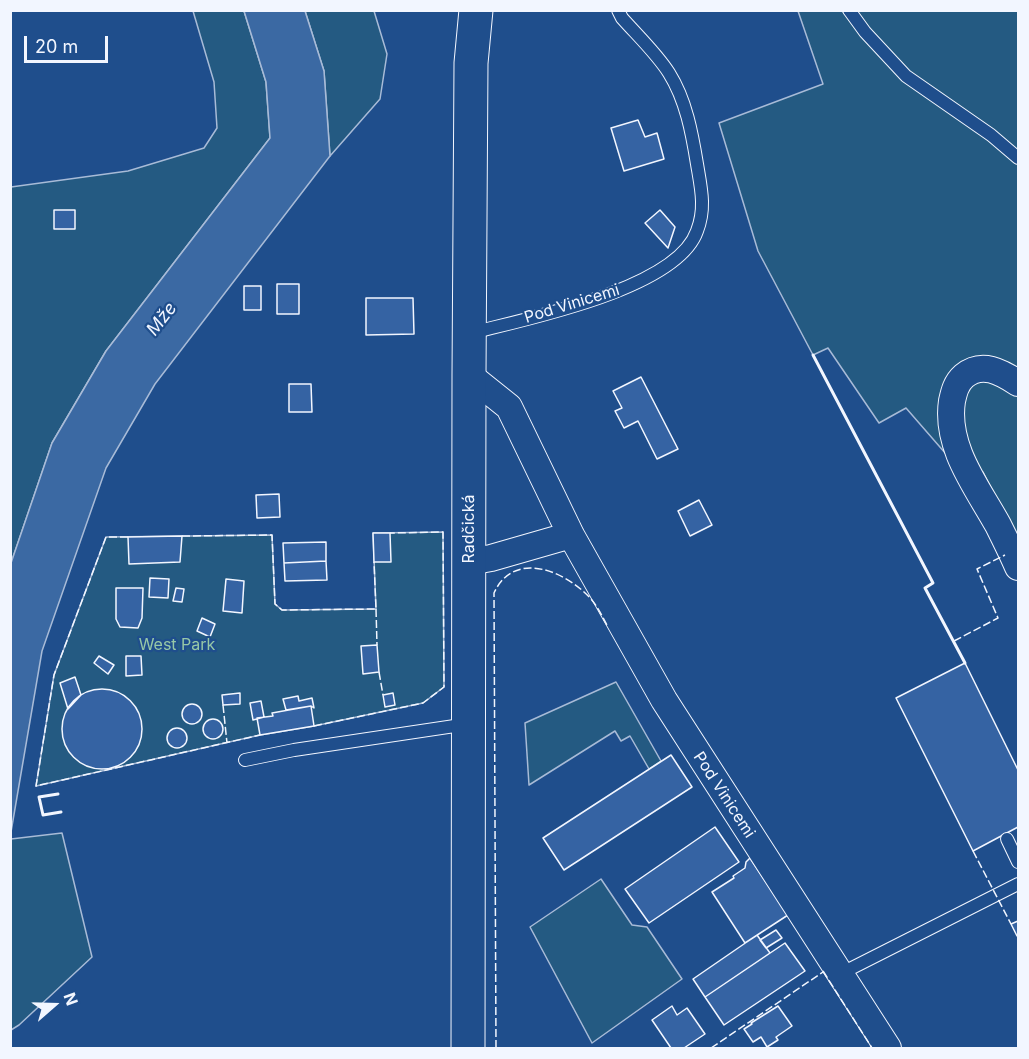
<!DOCTYPE html>
<meta charset="utf-8">
<style>
body{margin:0}
#map{position:relative;width:1029px;height:1059px;overflow:hidden;background:#1f4e8c;font-family:Inter,sans-serif}
canvas{display:block}
.frame{position:absolute;inset:0;border:12px solid #f2f6ff;pointer-events:none}
.north{position:absolute;left:24px;top:975px;width:60px;height:60px;-webkit-text-stroke:4px #1f4e8c;paint-order:stroke;rotate:70deg;font-size:16px;font-weight:700;line-height:24px;text-align:center;color:#f2f6ff}
.north::after{content:'';display:block;margin:auto;width:21px;height:27px;background:#f2f6ff;clip-path:polygon(50% 0,100% 100%,50% 72%,0 100%)}
.scale{position:absolute;left:24px;top:36px;width:84px;height:27px;box-sizing:border-box;border:3px solid #f2f6ff;border-top:0;padding-left:8px;font-size:18px;line-height:21px;white-space:nowrap;color:#f2f6ff;-webkit-text-stroke:4px #1f4e8c;paint-order:stroke}
</style>
<div id="map">
<canvas width="1029" height="1059"></canvas>
<div class="frame"></div>
<div class="north">N</div>
<div class="scale">20 m</div>
</div>
<script>
const ctx = document.querySelector('canvas').getContext('2d');
ctx.lineJoin = 'round';
function fill(path, color) { ctx.fillStyle = color; ctx.fill(path, 'evenodd'); }
function trace(path, color, width, dash) { ctx.strokeStyle = color; ctx.lineWidth = width; ctx.lineCap = dash ? 'butt' : 'round'; ctx.setLineDash(dash || []); ctx.stroke(path); }
function drawText(font, color, halo, rows, align = 'center') {
  ctx.font = font + ' Inter,sans-serif'; ctx.lineWidth = 4.5; ctx.setLineDash([]); ctx.textBaseline = 'middle'; ctx.strokeStyle = halo; ctx.fillStyle = color; for (const [text, x, y, turn = 0] of rows) {
    ctx.save(); ctx.translate(x, y); ctx.rotate((+turn || 0) * Math.PI / 180); ctx.textAlign = isNaN(turn) ? turn : align; if (halo) ctx.strokeText(text, 0, 0); ctx.fillText(text, 0, 0); ctx.restore();
  }
}
const green = new Path2D(`
 M193,11h51l22,71 4,56 -164,213 -54,92 -41,120v-376l117,-16 76,-23 13,-20 -3,-46z
 M305,11h69l13,43 -7,45 -50,57 -6,-85z
 M798,11h220v531l-35,-70 -17,5 -60,-69 -27,15 -51,-75 -15,7 -55,-104 -39,-128 104,-39z
 M443,532l1,155 -21,16 -109,23 -54,9 -224,51 18,-111 52,-138 166,-2 3,69 7,6 94,-1 -3,-76z
 M616,682l45,79 -12,8 -19,-33 -9,5 -6,-10 -86,54 -4,-62z
 M62,833l30,124 -73,68 -8,5v-191z
 M601,879l31,46 15,2 35,52 -90,64 -62,-116z`);
fill(green, '#245a82');
trace(green, '#a8bbd7', 1.5);
const water = new Path2D(`
 M244,11h61l19,60 6,85 -175,228 -49,84 -64,183 -31,181v-269l41,-120 54,-92 164,-213 -4,-56z`);
fill(water, '#3b69a3');
trace(water, '#a8bbd7', 1.5);
const building = new Path2D(`
 M638,120l7,17 12,-4 7,26 -40,12 -13,-43z
 M54,210h21v19h-21z
 M660,210l15,17 -7,21 -23,-25z
 M277,284h22v30h-22z
 M244,286h17v24h-17z
 M366,298h47l1,36 -48,1z
 M641,377l37,72 -21,10 -19,-38 -14,7 -9,-17 7,-3 -9,-17z
 M289,384h22l1,28h-23z
 M279,494l1,23 -23,1 -1,-23z
 M699,500l13,25 -22,11 -12,-25z
 M373,533h17l1,29h-17z
 M182,536l-2,26 -51,2 -1,-27z
 M326,542v19l-42,2 -1,-20z
 M326,561l1,19 -42,1 -1,-18z
 M150,578l19,1 -1,19 -19,-1z
 M226,579l18,2 -2,32 -19,-2z
 M116,588h27l-1,30 -4,10 -18,-1 -4,-8z
 M176,588l8,1 -2,13 -9,-1z
 M202,618l13,6 -5,13 -13,-6z
 M377,645l2,27 -16,2 -2,-28z
 M99,656l15,9 -6,9 -14,-11z
 M126,656h15l1,19 -16,1z
 M965,663l53,107v57l-45,24 -77,-153z
 M75,677l6,18 -13,14 -8,-26z
 M62 729a40 40 0 1 1 80 0a40 40 0 1 1-80 0Z
 M240,693v11l-17,1 -1,-10z
 M393,693l2,12 -10,2 -2,-12z
 M298,696l1,5 13,-3 2,10 -3,-2 -25,4 -3,-11z
 M261,701l3,16 -11,3 -3,-17z
 M182 714a10 10 0 1 1 20 0a10 10 0 1 1-20 0Z
 M311,706l3,20 -54,9 -3,-17 16,-2 -1,-3z
 M203 729a10 10 0 1 1 20 0a10 10 0 1 1-20 0Z
 M167 738a10 10 0 1 1 20 0a10 10 0 1 1-20 0Z
 M671,755l21,32 -128,83 -21,-32z
 M715,827l24,35 -90,61 -24,-34z
 M750,858l38,57 -43,28 -33,-51 22,-14 -1,-2 12,-8 1,-6z
 M1018,921v15h-1l-6,-12z
 M776,930l6,8 -16,10 -6,-8z
 M757,935l13,18 -65,44 -12,-18z
 M785,943l20,28 -81,54 -19,-28z
 M672,1006l5,9 10,-7 18,26 -21,14h-13l-19,-28z
 M778,1006l14,20 -16,11 2,3 -11,7 -6,-10 -8,5 -9,-13 8,-5 -1,-1z`);
fill(building, '#3563a3');
trace(building, '#f2f6ff', 1.5);
const lane = new Path2D(`
 M849,10l16,22 41,44 85,59 27,23
 M471,333c55,-14 206,-44 226,-102 9,-23 4,-43 0,-67 -5,-31 -11,-64 -28,-91 -12,-19 -31,-37 -47,-55l-4,-8
 M245,760l49,-10 174,-26
 M1007,839l11,23
 M840,974l178,-90`);
const street = new Path2D(`
 M469,375l40,32 62,128 93,165 224,348
 M1018,383c-17,-11 -36,-22 -54,-7 -8,7 -10,16 -12,25 -7,46 25,86 46,124 7,14 14,28 20,42
 M469,562l22,-4 80,-23`);
const secondary = new Path2D(`
 M468,1048l1,-673 2,-312 5,-53`);
trace(lane, '#f2f6ff', 14);
trace(street, '#f2f6ff', 28);
trace(secondary, '#f2f6ff', 35);
trace(lane, '#1f4e8c', 12);
trace(street, '#1f4e8c', 26);
trace(secondary, '#1f4e8c', 33);
trace(new Path2D(`
 M182,536l90,-1 3,69 7,6 94,-1 -2,-47
 M128,537h-22l-52,138 -18,111 224,-51
 M376,609l1,36
 M954,641l44,-23 -21,-49 28,-14
 M379,672l4,23
 M223,705l4,38
 M314,726l109,-23 21,-16 -1,-155 -53,1
 M973,851l38,73
 M823,971l49,77
 M496,1048l-2,-455c20,-44 72,-22 97,6 7,8 12,19 17,28
 M711,1048l112,-76`), '#f2f6ff', 1.5, [8, 3]);
trace(new Path2D(`
 M813,355l120,228 -8,5 40,75
 M58,794l-19,3 4,18 18,-3`), '#f2f6ff', 3);
drawText('16px', '#f2f6ff', '#1f4e8c', [
 ["Pod Vinicemi",572,304,-17],
 ["Radčická",469,529,-90],
 ["Pod Vinicemi",724,795,57]
]);
drawText('16px', '#97c8a6', '#1f4e8c', [
 ["West Park",177,645]
]);
drawText('italic 18px', '#f2f6ff', '#1f4e8c', [
 ["Mže",162,319,-52]
]);
</script>
